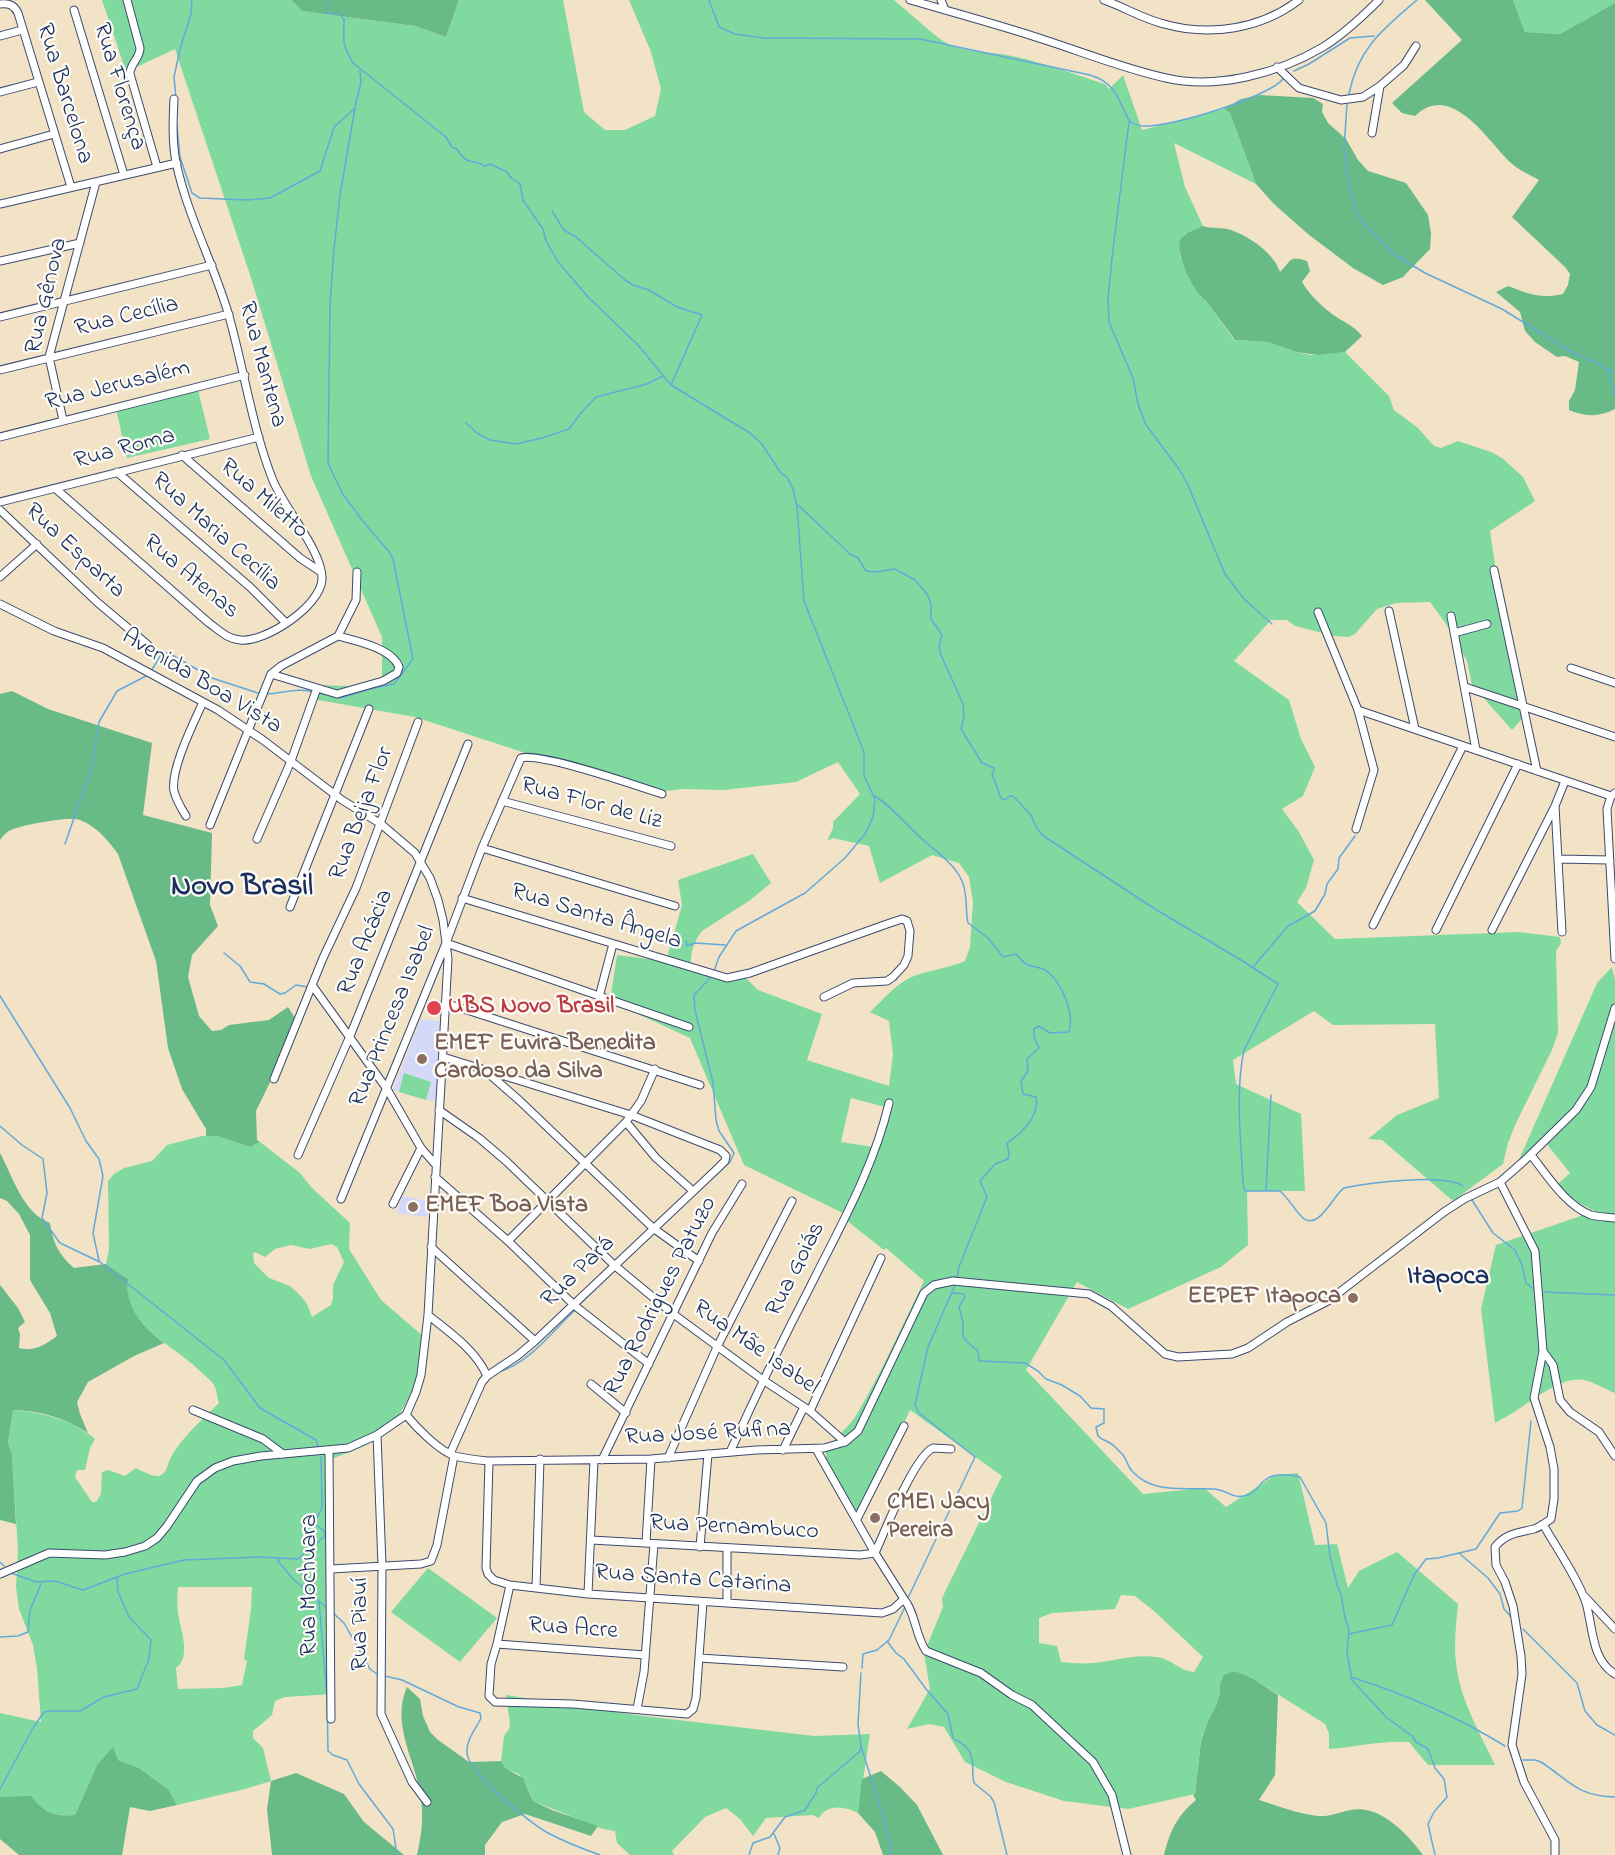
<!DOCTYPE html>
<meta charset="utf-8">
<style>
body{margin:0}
canvas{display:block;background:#f2e2c6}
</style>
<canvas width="1615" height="1855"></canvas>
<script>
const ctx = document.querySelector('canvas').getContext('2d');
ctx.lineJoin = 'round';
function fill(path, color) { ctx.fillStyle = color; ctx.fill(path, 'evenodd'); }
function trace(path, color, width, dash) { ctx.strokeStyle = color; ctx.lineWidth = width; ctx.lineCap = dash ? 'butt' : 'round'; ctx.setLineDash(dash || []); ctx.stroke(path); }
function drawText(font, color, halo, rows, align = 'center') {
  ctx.font = font + ' "Indie Flower",sans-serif'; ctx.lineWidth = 4.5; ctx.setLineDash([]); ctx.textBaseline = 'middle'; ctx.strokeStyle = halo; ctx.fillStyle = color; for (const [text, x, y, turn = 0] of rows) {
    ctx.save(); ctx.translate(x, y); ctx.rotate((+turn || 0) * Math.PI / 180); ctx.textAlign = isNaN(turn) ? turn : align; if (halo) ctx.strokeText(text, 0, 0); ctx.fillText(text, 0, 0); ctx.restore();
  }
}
fill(new Path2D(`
 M421,1019l19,2 -4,81 -43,-12z
 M402,1196l26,5 -1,16 -30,-4z`), '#d4d8f9');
fill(new Path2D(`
 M102,0h189l11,11 113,15 31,11 13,-37h104l21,112 21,18h20l30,-14 6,-27 -10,-37 -22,-52h265c15,12 30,27 46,39 19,14 45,12 67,16 33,6 66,19 98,29l4,5 14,-14 19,55 82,-21 6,4 26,71 -82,-41 11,44 18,39 -19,8 -4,22 20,40 6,5 28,39 34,2 28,10 14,3 35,-3 44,44 5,14 24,18 16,18 7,2 17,-7 33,11 11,6 21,19 12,24 -45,30 19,128 10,45 8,9 -15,17 -40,-45 -5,-24 -21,-37 -16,-22 -34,1 -19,6 -22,25 -7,3 -14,-1 -39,-10 -8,-6h-16l-37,41 55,39 12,39 14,28 -12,29 -21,13 17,23 15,28 -8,28 -9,14 38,37 184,-7 41,5 1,6 -5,8 2,82 -6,17 -36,73 -8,20 -5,21 -50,37 -71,-61 -14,-1 29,-24 42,-17 -4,-74 -102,1 -19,-14 -81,49 3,24 65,30 4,77h-58l1,54 -27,22 -93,42 -51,-27 -51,88 117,124 61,-6 22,19 48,-31 24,-3 17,72 22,-1 11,44 11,-17 38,-19 61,52c-2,22 -5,44 -1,66 5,33 24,65 38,95h-67l-19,-23c-27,-2 -53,5 -80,7v-15l-4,-10 -73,-46 -17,-7 -11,5 -4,8v10l-4,12 -8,15 -7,19 -6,54 -67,15 -64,-8 -58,-19 -41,-20 -21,-35 -15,-3 -22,5 23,-40 -6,-36 19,-46 -1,-9 60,-122 -92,-66 -50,107c-10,-14 -36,-47 -34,-64 1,-8 23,-26 29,-36 26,-43 47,-91 69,-136l-38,-33 -2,2 -38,-30 27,-58 21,-59 -3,-1 -2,6 -38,-10 -10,44 33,5 -27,68 -103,-50 -54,-127 -80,-37 7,-46 49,6 16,-56 -4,-25 75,-26 18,29 -22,18 -47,30c-8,10 -12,22 -11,35l29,11 24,-1 14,14 64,24 -15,46 82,26 4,-32 -4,-33 -19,-9c14,-13 26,-29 44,-36 17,-6 34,-8 51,-15l5,-14 3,-45 -4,-25 -10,-14 -27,-8 -52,28 -11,-37 -36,-8 -6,3 6,-13v-6l27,-28 -22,-32 -42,20 -72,8 -41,-1 -17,2 -3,7 -248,-81 -97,-17 -1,-15 32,1 33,-7v-42l-71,-161 -59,-195 -77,-232 -49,23zM1121,1595l14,1 19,15 49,46 -9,15c-15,-1 -23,-14 -38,-15 -21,-3 -42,4 -62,6 -11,1 -22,0 -33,-1l-4,-16 -18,-3v-25l13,-5 63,-4z
 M1513,0h102v3l-55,31 -35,-2z
 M198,390l12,49 -83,19 -11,-49z
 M1612,967l3,13v413c-10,-4 -21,-11 -31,-13 -21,-4 -48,18 -64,28 -8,6 -17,10 -25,15l-14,-114 15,-64 99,-34c-17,-8 -25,-12 -37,-27l12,-11 -25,-31 -27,20 72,-163 7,-16z
 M404,1073l27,9 -5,18 -27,-8z
 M202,1136h15l33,11 10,-5 40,31 11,14 39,36 -1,26 32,51 43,37c-1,8 -1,16 -2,24 -4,23 -24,64 -44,77 -15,11 -35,16 -52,23l7,233 -48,3 -10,4 -3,14 -19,16v7l10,10 8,33 -26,8 -68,16 -9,-16 -29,-21 -21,-8 -21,5 -22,50c-20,2 -31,-2 -44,-18h-31v-84l41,9 -4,-54 -4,-23 -14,-36 -3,-22 2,-37 -6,-94 -4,-13 5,-33c29,2 60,10 82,29l-5,9 -5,22h-8l-2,7 17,25h4l5,-8 1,-22 6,-2 17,6 11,-8c6,3 16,9 23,8 9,-3 8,-12 12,-19 12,-21 31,-37 48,-54 -2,-5 -2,-13 -5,-18 -3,-5 -9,-9 -13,-13 -27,-28 -80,-46 -73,-93l-22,-15 3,-15 -1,-68 6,-7 10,-6 28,-7 15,-16zM331,1244l6,3 7,15 -11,23v13l-2,7 -19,12 -5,-13 -7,-9 -10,-9 -21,-8 -15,-15 -1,-9 2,-2 10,5 10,-8 16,-4 19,4zM178,1587h74l-1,22 -7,50 3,2 -5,24 -19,3 -45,1 -2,-21c16,-11 4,-39 2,-56 -1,-8 -1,-17 0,-25z
 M428,1568l69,50 -37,44 -69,-50z
 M506,1695l129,20 179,21 56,-2 -12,79c-13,-6 -30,-10 -39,5l-7,-3 -46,3 -13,18 -13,-17 -14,-11 -21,9 -33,34 2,4h-44l-13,-12 -2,-12 -12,-2 -70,-28 -5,-13 -9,-14 -15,-6 -3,-7 3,-25 5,-7 1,-6z`), '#80daa0');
fill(new Path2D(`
 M291,0h168l-13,37 -31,-11 -113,-15z
 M1425,0h88l12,32 35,2 55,-31v406c-15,8 -30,8 -46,1v-9l6,-11 4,-28 -14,-6 -8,1 -22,-15 -10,-11 -5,-19 -24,-20 12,-6c21,8 32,13 55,8l5,-9 2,-11 -5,-7 -53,-50 27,-37c-9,-5 -20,-10 -28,-17 -23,-22 -60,-83 -96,-47l-13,-3 -10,-10 70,-63z
 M1260,95l53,3 10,6 -1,8 6,11 18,16 12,21 10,11 38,12 22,32 3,18 -1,16 -27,28 -20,8 -30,-17 -45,-34 -34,-30 -18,-20 -26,-71 -6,-4 17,-10z
 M1203,226c8,3 19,1 28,4 19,7 43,23 49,42 12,-12 9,-17 27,-11l3,10 -8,11c8,13 18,23 30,32 11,8 21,11 30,22l-17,16 -27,3 -22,-3 -28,-10 -33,-2 -29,-39c-12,-8 -30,-45 -26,-60 3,-9 15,-11 23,-15z
 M12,691l36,18 104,34 -9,72 69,18 -2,72 8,21 -26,29 -4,22 11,39 13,15 9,-1 8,-5 40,-5 19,-13 7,11 -4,21 -35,72 1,29 3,2 -10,5 -33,-11h-11v-7l-24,-40 -14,-41 -12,-87 -38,-107c-10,-14 -22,-28 -38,-34 -12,-4 -58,5 -69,10 -5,2 -8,6 -11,10v-146z
 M0,1153c13,24 23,60 50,70 3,20 9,32 24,45l32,-4 22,15c-4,28 15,48 36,64l-30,13 -46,26 -11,20 3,12 8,19c-21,-14 -49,-23 -75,-23l-5,33 4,12 4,69 -16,-4v-235l18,23 7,14 -7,6 2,6 -1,14c15,4 26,-3 38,-12l-7,-23 -20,-33v-45l-11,-21 -12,-13 -7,-3z
 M1235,1671l17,7 26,17 -3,80 -16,25c19,6 40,14 59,16 12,1 21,-4 33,-6 28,-6 56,23 72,45h-259c6,-24 13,-39 32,-55l-3,-5 2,-1 6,-53 7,-20 8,-15 4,-12v-10l4,-9z
 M407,1687l13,12 3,17 7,16 8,8 31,22 32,-1 4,7 18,10 10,23 19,9 46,16 -7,10 -66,-22 -23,8 -17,23v10h-68c4,-18 7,-37 4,-55 -4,-39 -31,-74 -14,-113z
 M113,1747l5,13 21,8 29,21 9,16 -27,6 -20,-4 -8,48h-103l-19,-16v-42l31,-1c13,17 24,21 44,19l22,-50z
 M881,1771l19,16 17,18 26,50h-60l-8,-23 -17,-19 4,-34z
 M296,1773l48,21 20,28 40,33h-132l-5,-46 4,-28z`), '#68ba86');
trace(new Path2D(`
 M329,0l-4,8 1,5 13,1 5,5c0,22 -3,23 9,44l93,74 6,10c8,2 6,6 12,11 6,6 13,2 20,8l6,-2 17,8 4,6 9,6 3,16 20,29 3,12 12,21 31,36 49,47 33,40 79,48 11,10 20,30 6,4 6,12 4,18 7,94 60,151v24l11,23 -2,18 -8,17 -20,24 -40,35 -69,38 -17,26 -5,14
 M709,0l10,27 16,7 29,4 156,1 170,36c20,6 26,17 34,35 2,4 3,9 7,12 3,2 9,4 13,4 24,2 125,-29 139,-47
 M1294,71l15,-7 41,-26 24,-2
 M1349,94c9,-46 34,-65 68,-94
 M176,98l-2,-21 6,-28 11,-35 1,-14
 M1347,104l-3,45 6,42 5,19 8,12 29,31 33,20 77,36 66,41 47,22
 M176,118l4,39 12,36 8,5 47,2 23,-2 50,-27 14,-44 20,-18
 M1129,122l-17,136 -4,40 1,24 24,56 5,26 8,21 33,44 9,16 37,89 19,25 28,25
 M552,211l12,19 12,7 49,43 8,5 16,5 28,17 25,8 -31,70
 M1606,368l9,27
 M466,423l11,10 13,7 26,4 26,-6 27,-9 11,-15 16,-17 51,-13 16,-8
 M798,505l52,49 8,4 8,13 9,1 20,-3 20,11 12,14 4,10v15l11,16 -3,12 2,8 22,49 1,13 -3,12 21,34 12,5v3l-2,3 9,24 4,2 5,-4h3l18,19 4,10 7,10 113,74 86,51 37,24 -34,66c-9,42 -3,90 -1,133l2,8h35c9,8 14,18 22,26 16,16 32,-23 42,-29 24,-5 100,-15 119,-2
 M151,671l12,-19 9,3 40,23 49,16
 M319,693l21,5 30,-9 24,-5 19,-25 -20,-100 -3,-6 -28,-33 -20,-27 -14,-30 2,-158 4,-56 6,-54 16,-93 5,-19 -1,-12
 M266,694c16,0 31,-7 48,-2
 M875,796c17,11 30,27 45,41 14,14 34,25 42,44 6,14 3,28 6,42l20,15 15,19 13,-3c3,3 6,8 10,10 7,4 16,2 22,8 14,12 27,42 21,60l-19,1 -11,-7 -5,3v8l5,11 -12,11 1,12 -7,10 2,13 13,3c4,19 -15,37 -29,46l2,11 -1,5 -13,5 -15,17 7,16 -28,70 -2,10
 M65,844l27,-78 7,-44 18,-31 31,-16
 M686,941l1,5 8,-3 30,2
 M224,953l16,13 10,16 14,2 16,10 5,-1 11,-8 12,2
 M1253,967l35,-41 27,-15 10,-17 2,-10 11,-15 1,-11 16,-22
 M0,996l70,112 16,33 13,18 4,17 -10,57 6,28
 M0,1126l22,19 21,14 4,34 -5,25 18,25 40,19 124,98 36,48 56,32 3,8
 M1266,1190l5,-95
 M1472,1200l21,33 22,17 7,15 4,18 9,7
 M680,1208l50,-46 4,-9 -15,-22 -3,-11 -3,-37 -18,-73 -1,-15 17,-18
 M620,1265l13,-12
 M1544,1292l71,3
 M953,1293l11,1 1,3 -6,10 4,15v14l4,6 11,9 1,10 46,2 13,8 8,8 16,6 18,11 11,12 13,1v14l-8,4 2,9c4,4 7,4 12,7 4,2 10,9 13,12 4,5 5,12 9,16 21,24 53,16 82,18 15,1 17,11 34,6 9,-3 10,-10 17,-15 8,-7 26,-6 35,-3l26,46 4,34 8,31 3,6 4,24 4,12 -2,23 5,27 34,37 26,19 4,6 12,7 7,19 9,11 3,18 -13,15 -6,12 7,31
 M581,1303l33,-32
 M498,1372c29,-7 54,-40 76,-61
 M1460,1554l28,24 12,16 4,15 8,9
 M279,1558l-1,3 14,17 35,30
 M0,1562l4,4
 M11,1573l25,9 19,-1 28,9 42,-16 59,-14 76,-3 38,2 27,-23 -1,-5 -10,-8 8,-15 -1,-51
 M908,1598l67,-141 -56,-44 -4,-8 13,-58 27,-62
 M319,1602l8,94 1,55 5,4 14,5 12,24 34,45 4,26
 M333,1613l11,10 26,46 7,5
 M1523,1629l54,54 8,28 12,14 18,10
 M1349,1634l43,-9 22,-50 12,-16 12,-1 38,-9 24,-36 18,-2 4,-3 9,-87
 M0,1637l18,-1 10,-4 2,-22 11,-26
 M887,1641l9,12 8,6 22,30 22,25 5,24c4,3 9,5 12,8 11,10 6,25 9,37l16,13 4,6 13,53
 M862,1668l1,-14 14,-4 12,-10 16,-33
 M861,1673l-3,51 3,22 26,83 4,26
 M385,1676l17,4 57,27 21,6 1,5c-5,11 -15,22 -14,34 0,21 63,71 81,81 17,9 35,16 52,22
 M1351,1677c54,17 105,39 154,69
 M1523,1760h12l6,2c29,19 36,34 74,35
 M0,1789l33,-61 11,-16 6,-1h30l24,-14 33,-8 12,-30 2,-19 -22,-23 -11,-25 -1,-14
 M774,1834l6,14 -2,7
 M749,1855l4,-12 17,-6 15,-20 20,-7 11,-17 1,-5 42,-36 2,-5`), '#63a9d9', 1.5);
const minor = new Path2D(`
 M127,0l13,48c0,11 -10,15 -10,26l27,93
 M910,0c45,13 90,25 135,40 40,13 80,29 121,38 51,12 113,-5 157,-31 21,-13 39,-30 56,-47
 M941,0l4,10
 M1104,0c20,7 39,19 60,24 46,13 97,5 135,-24
 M0,4c9,-1 14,1 18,9l53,174
 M74,10l50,165
 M0,36l22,-6
 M1277,67l22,21 42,12 22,-3 17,-11 24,-21 12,-19
 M0,92l38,-10
 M1372,133l8,-47
 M0,149l54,-15
 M0,204l177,-41
 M0,261l80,-18
 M0,317l212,-52
 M0,370l229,-56
 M63,420l-14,-63 47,-175
 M0,437l245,-62
 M182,455l118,103 21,14
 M117,472l133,115 36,36
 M56,489l153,134c10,7 18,16 31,17 25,3 81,-34 82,-61 1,-28 -40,-73 -50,-101 -20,-52 -28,-108 -43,-162 -15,-52 -42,-101 -53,-154 -4,-21 -3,-42 -2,-63
 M0,502l259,-65
 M0,510l97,92 51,43
 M1494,570l43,201
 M0,577l37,-33
 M0,604l54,27 49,17 115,62 45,30 79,60 39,24 34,29 15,25 8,22 5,20 5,39 -20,356 -7,60 -5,17 -10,23 -29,20 -29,13 -87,8 -28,5 -18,7 -18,13 -30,45 -10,12 -12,8 -20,6 -20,3 -56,-2 -49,21
 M1389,611l26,118
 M1318,612l40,98 16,60 -18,59
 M1451,616l25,134
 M1454,633l33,-9
 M1571,668l44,15
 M271,674l66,20 46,-13 14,-8 2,-6c-7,-19 -43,-26 -61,-31
 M1465,687l150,50
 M1358,710l253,86
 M1615,793l-4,3 -4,13 8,150
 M502,801l169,45
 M1555,806l7,126
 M186,816c-5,-8 -10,-16 -12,-25 -4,-21 20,-69 29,-89
 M210,825l61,-151 10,-8 57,-30 18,-36 1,-28
 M257,839l34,-78 26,-73
 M482,848l193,58
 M1558,859l52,1
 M462,898l265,80 23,-5 137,-49 15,-5 5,2 3,10 -2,25 -4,9 -11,12 -6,4 -34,2 -29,14
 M290,907l79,-198
 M1373,925l90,-179
 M1436,930l82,-166
 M1492,930l63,-124 10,-25
 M446,943l243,84
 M312,985l75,104 34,59 15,17
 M599,997l14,-53
 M445,1003l255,82
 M443,1057l188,58 89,35 6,6 -1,5 -7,7 -183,173 -18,15 -30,20 -5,6 -32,72
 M488,1073l32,28 133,127 46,33
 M274,1079l49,-121 33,-70 62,-166
 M439,1110l40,28 27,23 108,104 58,48 91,67 47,31 35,31
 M626,1122l30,36 37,33
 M298,1155l52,-119 118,-292
 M1531,1155c16,20 35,51 60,60 8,2 16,2 24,3
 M435,1177l73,64 66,64 75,59
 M1500,1182l35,69 8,100 -9,47 16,49 4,22v30l-3,20c-6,4 -11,8 -17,10 -16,4 -28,4 -39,18l1,18 9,17 8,24 8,50 1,18 -10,71 12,37 31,58v15
 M341,1199l105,-256 36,-95 39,-90c19,-6 117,28 141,36
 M393,1204l28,-56
 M508,1241l118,-119 15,-21 14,-32
 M431,1247l104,94
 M428,1315c21,17 48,35 59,61
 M1543,1351l10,14 7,35 10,12 29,20 16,24
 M591,1384l35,29
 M193,1410l70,29 20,15
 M810,1411l71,-153
 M406,1415c11,13 33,36 49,41 11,3 23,4 34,5l162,-2 105,-9 68,-2 21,-6 13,-11 66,-138 10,-8 19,-4 136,13 22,12 54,48 13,3 54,-3 16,-6 39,-26 41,-21 116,-89 20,-13 36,-17 24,-21 52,-51 15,-23 24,-79
 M377,1435l5,130 -1,149 31,68 15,20
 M783,1450l21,-43
 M329,1451l2,268
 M730,1452c26,-57 53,-113 82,-169 29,-58 62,-116 77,-180
 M668,1458l49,-111 75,-146
 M602,1460l110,-227 30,-49
 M489,1461l-3,107 2,6 6,6 16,5 78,9 294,19 11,-4 11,-10 -29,-46 -59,-104
 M857,1519l47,-93
 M1543,1524c12,22 36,56 43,79 7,23 5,57 29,71
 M591,1540l269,15 15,-2c10,-22 39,-96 58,-105l18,1
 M646,1543l5,-84
 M700,1547l8,-93
 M727,1549v54
 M331,1569l90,-5 10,-3 6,-16 17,-89
 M510,1585l-13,59 -6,20 -2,32 6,6 78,2 114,10 6,-5 3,-11 7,-96
 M536,1588l4,-129
 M588,1594l6,-134
 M1585,1597l30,32
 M904,1599c12,15 11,36 22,52l55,22 31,22 20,10 61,57 19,33 15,60
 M497,1644l148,11
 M699,1658l144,9
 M637,1709l7,-37 10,-128`);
trace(minor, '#3b4a6e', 9);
trace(minor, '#fff', 7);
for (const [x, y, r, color] of [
 [434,1008,8,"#e0444e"],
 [422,1059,6,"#8d6e63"],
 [413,1207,6,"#8d6e63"],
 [1353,1298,6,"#8d6e63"],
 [875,1518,6,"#8d6e63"]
]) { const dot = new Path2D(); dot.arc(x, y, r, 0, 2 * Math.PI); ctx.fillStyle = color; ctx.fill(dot); trace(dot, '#fdfcf7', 2); }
drawText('24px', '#1b2f5e', '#fdfcf7', [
 ["Rua Florença",118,87,73],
 ["Rua Barcelona",63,94,73],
 ["Rua Gênova",48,296,-77],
 ["Rua Cecília",127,318,-14],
 ["Rua Mantena",261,365,75],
 ["Rua Jerusalém",118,387,-14],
 ["Rua Roma",125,450,-15],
 ["Rua Miletto",263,500,41],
 ["Rua Maria Cecília",215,533,42],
 ["Rua Esparta",74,552,43],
 ["Rua Atenas",190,578,40],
 ["Avenida Boa Vista",201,683,31],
 ["Rua Flor de Liz",591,805,15],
 ["Rua Beija Flor",363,814,-69],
 ["Rua Santa Ângela",596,918,17],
 ["Rua Acácia",367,943,-68],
 ["Rua Princesa Isabel",394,1017,-68],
 ["Rua Goiás",797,1270,-63],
 ["Rua Pará",579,1273,-44],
 ["Rua Rodrigues Patuzo",662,1297,-63],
 ["Rua Mãe Isabel",755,1349,35],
 ["Rua José Rufina",708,1435,-3],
 ["Rua Pernambuco",734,1529,3],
 ["Rua Santa Catarina",693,1581,4],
 ["Rua Mochuara",311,1585,-90],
 ["Rua Piauí",362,1624,-90],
 ["Rua Acre",573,1630,4]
]);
drawText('bold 24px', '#be3a42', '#fdfcf7', [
 ["UBS Novo Brasil",448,1008]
], 'left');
drawText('bold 24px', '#785e54', '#fdfcf7', [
 ["EMEF Euvira Benedita",434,1045],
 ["Cardoso da Silva",434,1073],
 ["EMEF Boa Vista",425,1207],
 ["EEPEF Itapoca",1341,1298,"right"],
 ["CMEI Jacy",887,1504],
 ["Pereira",887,1532]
], 'left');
drawText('bold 26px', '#1b2f5e', '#fdfcf7', [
 ["Itapoca",1448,1279]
]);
drawText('bold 30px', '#1b2f5e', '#fdfcf7', [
 ["Novo Brasil",242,889]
]);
</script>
